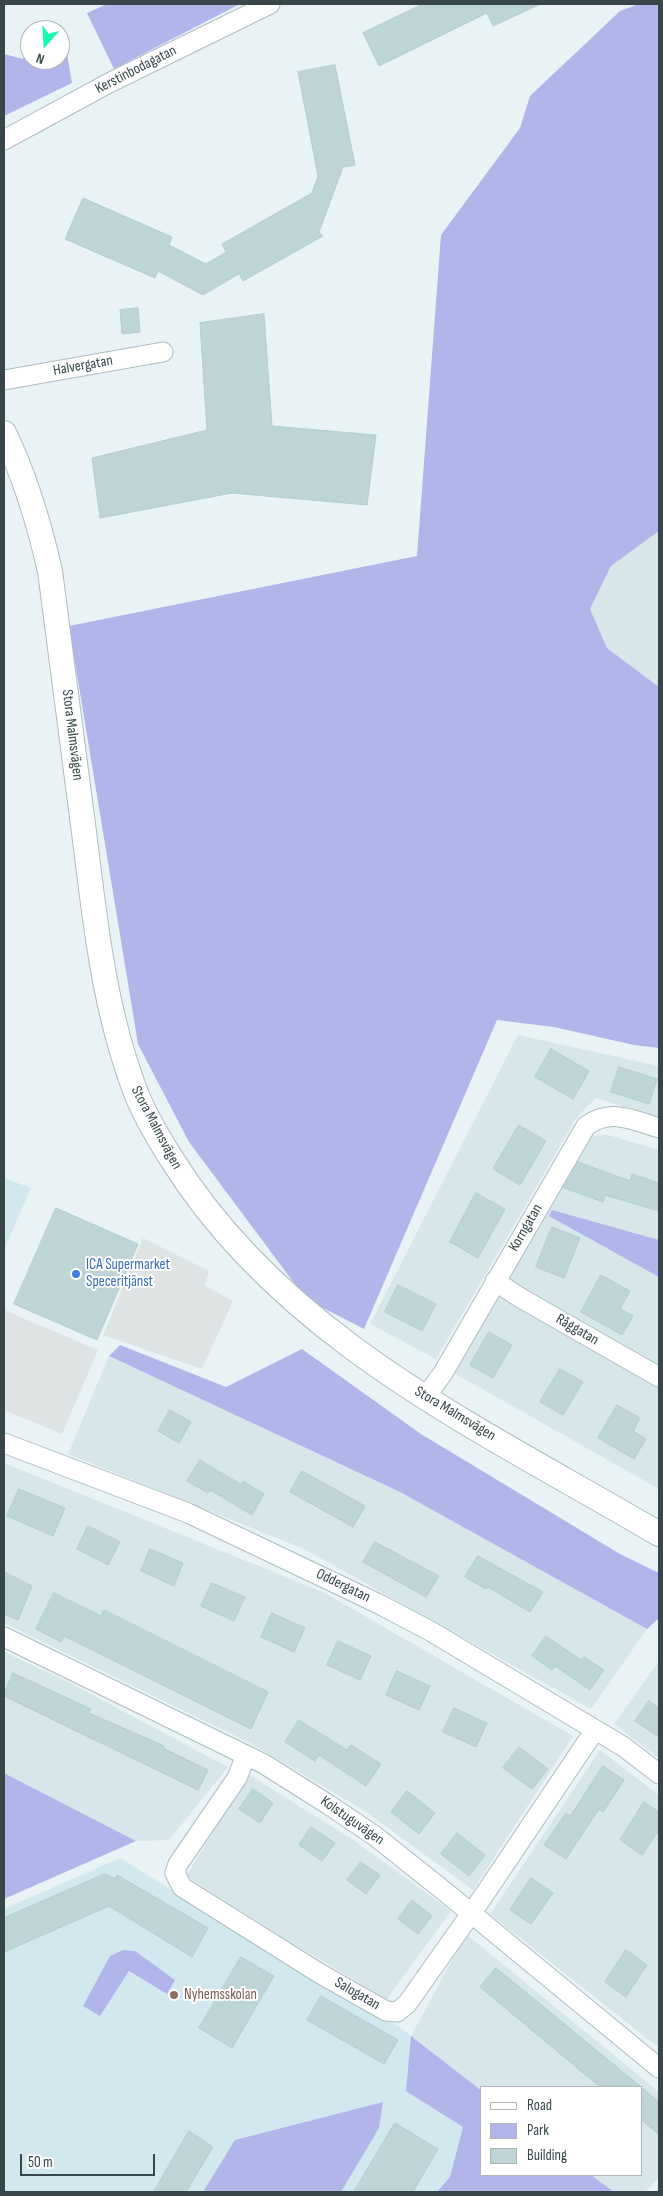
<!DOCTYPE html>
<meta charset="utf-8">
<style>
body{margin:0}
#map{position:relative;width:663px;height:2196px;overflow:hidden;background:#e9f3f5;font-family:"Sofia Sans Condensed",sans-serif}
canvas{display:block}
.frame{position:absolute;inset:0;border:5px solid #374749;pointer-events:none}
.legend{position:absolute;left:480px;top:2086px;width:162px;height:90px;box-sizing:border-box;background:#fff;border:1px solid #afb5b6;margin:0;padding:6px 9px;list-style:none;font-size:15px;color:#374749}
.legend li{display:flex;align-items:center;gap:10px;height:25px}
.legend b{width:25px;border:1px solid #afb5b6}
.north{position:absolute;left:20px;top:20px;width:50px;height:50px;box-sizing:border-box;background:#fff;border:1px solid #afb5b6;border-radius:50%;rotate:199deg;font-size:14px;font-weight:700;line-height:20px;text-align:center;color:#374749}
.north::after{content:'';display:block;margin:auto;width:18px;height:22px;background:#18fdac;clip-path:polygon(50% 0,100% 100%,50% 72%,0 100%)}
.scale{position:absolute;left:20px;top:2154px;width:135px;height:22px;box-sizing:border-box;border:2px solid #374749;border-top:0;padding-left:6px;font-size:15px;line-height:18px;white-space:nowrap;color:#374749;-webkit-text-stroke:4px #fff;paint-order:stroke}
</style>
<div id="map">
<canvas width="663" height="2196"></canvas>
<div class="frame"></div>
<ul class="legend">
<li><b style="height:6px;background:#fff"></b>Road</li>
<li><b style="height:14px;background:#b2b5ea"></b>Park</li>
<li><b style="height:14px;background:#bed4d7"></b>Building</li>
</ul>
<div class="north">N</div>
<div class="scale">50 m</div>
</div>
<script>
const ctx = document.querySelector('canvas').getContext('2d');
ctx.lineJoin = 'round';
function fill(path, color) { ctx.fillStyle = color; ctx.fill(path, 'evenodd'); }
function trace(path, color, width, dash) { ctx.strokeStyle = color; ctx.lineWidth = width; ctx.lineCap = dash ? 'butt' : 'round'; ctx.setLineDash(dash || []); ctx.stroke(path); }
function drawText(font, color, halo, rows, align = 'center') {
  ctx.font = font + ' "Sofia Sans Condensed",sans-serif'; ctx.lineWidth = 4; ctx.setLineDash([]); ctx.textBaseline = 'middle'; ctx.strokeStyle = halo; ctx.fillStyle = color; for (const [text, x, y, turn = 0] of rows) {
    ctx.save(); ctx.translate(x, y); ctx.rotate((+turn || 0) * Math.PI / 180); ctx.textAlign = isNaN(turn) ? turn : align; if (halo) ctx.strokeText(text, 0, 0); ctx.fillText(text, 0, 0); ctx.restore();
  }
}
fill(new Path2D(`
 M659,531v156l-52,-39 -17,-39 21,-43z
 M518,1035l141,31v52l-63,-20 -19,19 -141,242 -66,-35z
 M608,1135l51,15v339l-205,-116 119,-214 18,-23z
 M109,1356l291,136 247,137 -56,80 -287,-160 -236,-95z
 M4,1463l319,129 250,144 -100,154 -108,-79 -113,-67 -248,-121z
 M4,1652l66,31 158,84 -59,73 -33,1 -132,-68z
 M659,1661v97l-45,-34z
 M600,1750l59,45v253l-169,-134z
 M248,1774l104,65 99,72 -64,88 -97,-57 -104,-66z
 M466,1934l193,158v85l-14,15h-31l-23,-17h51v-88h-160v4l-71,-55z`), '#d7e6e9');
fill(new Path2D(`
 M4,1178l27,10 -27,62z
 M120,1858l170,105 108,63 84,65v84h109l23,17h-610v-283z`), '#d3e8ee');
fill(new Path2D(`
 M107,4h133l-126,65 -27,-56z
 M639,4h20v527l-48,35 -21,43 17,39 52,39v361l-25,-3 -80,-18 -57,-7 -133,309 -58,-30 -117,-157 -51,-98 -69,-418 348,-70 24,-321 79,-107 10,-32 90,-85z
 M30,44v16h30v-8l7,2 5,29 -68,33v-62l19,5z
 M552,1210l107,30v37l-110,-61z
 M120,1345l106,42 76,-38 119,85 199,120 39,19v45l-12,11 -247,-137 -291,-136z
 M4,1773l132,68 -132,58z
 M123,1950l12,1 40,29 -8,14 -38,-23 -29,45 -17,-10 27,-50z
 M411,2036l71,55v84h109l23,17h-177l13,-15 13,-50 -57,-36z
 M383,2102l-4,26 -38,64h-138l32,-52z`), '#b2b5ea');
fill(new Path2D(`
 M143,1238l66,33 -4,15 28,15 -31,68 -99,-34z
 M4,1310l94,40 -36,84 -58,-24z`), '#dee3e3');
const building = new Path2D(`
 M423,4h118l-48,22 -6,-13 -108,53 -16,-33z
 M335,65l20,100 -12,2 -24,65 4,4 -80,45 -4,-7 -36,21 -45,-24 -3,7 -90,-39 18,-41 89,39 -3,8 37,19 20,-12 -4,-8 90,-51 6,-17 -20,-104z
 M138,308l2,24 -18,2 -2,-24z
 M264,314l8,112 104,9 -9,70 -135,-12 -132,25 -8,-60 115,-28 -7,-107z
 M551,1049l38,22 -16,28 -38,-22z
 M619,1067l38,12 -8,25 -38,-12z
 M519,1125l27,16 -26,44 -27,-16z
 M578,1162l52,19 2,-7 27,9v28l-54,-16 -2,7 -39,-14z
 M476,1193l29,16 -27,49 -28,-16z
 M56,1208l82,36 -41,96 -83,-36z
 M552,1227l28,11 -16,40 -28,-11z
 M601,1275l29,16 -10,18 13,7 -11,19 -41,-23z
 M398,1285l38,19 -14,27 -37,-19z
 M489,1332l23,13 -19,33 -23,-13z
 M560,1369l23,13 -20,33 -23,-13z
 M617,1405l23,13 -7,13 13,8 -12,20 -36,-21z
 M170,1410l21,12 -12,21 -21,-12z
 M200,1460l42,25 1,-4 21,13 -12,21 -42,-25 -2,3 -21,-12z
 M302,1471l63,35 -12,21 -63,-35z
 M19,1489l46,19 -12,28 -46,-20z
 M88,1526l32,16 -12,23 -31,-16z
 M375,1542l64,34 -13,21 -63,-35z
 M150,1549l33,14 -9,23 -33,-15z
 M478,1556l65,36 -13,20 -42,-25 -2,2 -21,-12z
 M4,1572l28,14 -14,34 -14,-6z
 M212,1583l33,14 -11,24 -33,-15z
 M54,1593l47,23 3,-6 164,82 -17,37 -187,-93 -3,6 -25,-13z
 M272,1613l33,15 -11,24 -33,-15z
 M546,1636l35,24 3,-3 20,13 -14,20 -35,-24 -3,4 -20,-14z
 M338,1641l33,15 -11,24 -33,-15z
 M397,1671l33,15 -11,24 -33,-15z
 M13,1673l78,36 -2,4 75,33 -1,2 45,22 -10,20 -194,-94z
 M649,1701l10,7v29l-24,-16z
 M454,1708l33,15 -11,24 -33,-15z
 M299,1720l48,30 4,-5 30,19 -15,22 -47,-31 -4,6 -30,-19z
 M519,1747l29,22 -16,20 -29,-21z
 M603,1766l21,14 -21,32 -4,-3 -33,50 -22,-14 22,-32 4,3z
 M253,1789l20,14 -13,20 -21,-14z
 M407,1791l28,22 -16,21 -28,-22z
 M644,1802l15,10v18l-17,25 -22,-15z
 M311,1827l24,16 -13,18 -23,-16z
 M457,1833l28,22 -16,21 -28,-22z
 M361,1862l19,13 -14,19 -19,-14z
 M105,1874l10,5 2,-4 91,53 -16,29 -83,-51 -105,46v-34z
 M531,1878l22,15 -22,31 -21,-14z
 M412,1900l20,16 -14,18 -20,-15z
 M626,1950l21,15 -21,32 -21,-15z
 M241,1957l33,19 -42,72 -33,-20z
 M496,1968l65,53 80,66h-41l-120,-100z
 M321,1996l77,44 -14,24 -77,-44z
 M642,2088l17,14v33l-17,-15z
 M395,2123l43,26 -25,43h-59z
 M189,2131l24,16 -27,45h-32z`);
fill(building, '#bed4d7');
trace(building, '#b1ced2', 1);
const minor = new Path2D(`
 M4,140l105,-57 161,-79
 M4,380l159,-28
 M495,1281l24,16 140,80
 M426,1396l17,-23 143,-247c25,-18 47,-6 73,2
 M4,1443l184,70 193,92 51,27 192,115 35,27
 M4,1637l260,127 65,41 46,31 74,59 210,173
 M246,1755l-9,23 -59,86 -3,9 7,14 137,86 67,38 11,1 10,-8 75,-106 113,-168`);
const tertiary = new Path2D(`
 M4,433c22,45 35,90 46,138 12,90 24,180 35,269 10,82 19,164 47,242 9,27 24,52 39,76 112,181 312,272 488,376`);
trace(minor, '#acbdc1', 21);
trace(tertiary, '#acbdc1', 26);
trace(minor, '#fff', 19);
trace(tertiary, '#fff', 24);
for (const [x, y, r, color] of [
 [76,1274,5,"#3f7fe0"],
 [174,1995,5,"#8d6e63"]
]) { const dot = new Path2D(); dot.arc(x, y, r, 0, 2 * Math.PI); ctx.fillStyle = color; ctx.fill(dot); trace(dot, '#fff', 2); }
drawText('15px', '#374749', '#fff', [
 ["Kerstinbodagatan",136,70,-27],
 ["Halvergatan",83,366,-10],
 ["Stora Malmsvägen",72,735,83],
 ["Stora Malmsvägen",156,1128,62],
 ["Korngatan",526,1228,-60],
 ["Råggatan",577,1330,30],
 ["Stora Malmsvägen",455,1414,31],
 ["Oddergatan",343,1586,26],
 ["Kolstuguvägen",352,1821,35],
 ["Salogatan",357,1994,30]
]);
drawText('15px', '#366cbe', '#fff', [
 ["ICA Supermarket",86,1265],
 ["Speceritjänst",86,1282]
], 'left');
drawText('15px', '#785e54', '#fff', [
 ["Nyhemsskolan",184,1995]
], 'left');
</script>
